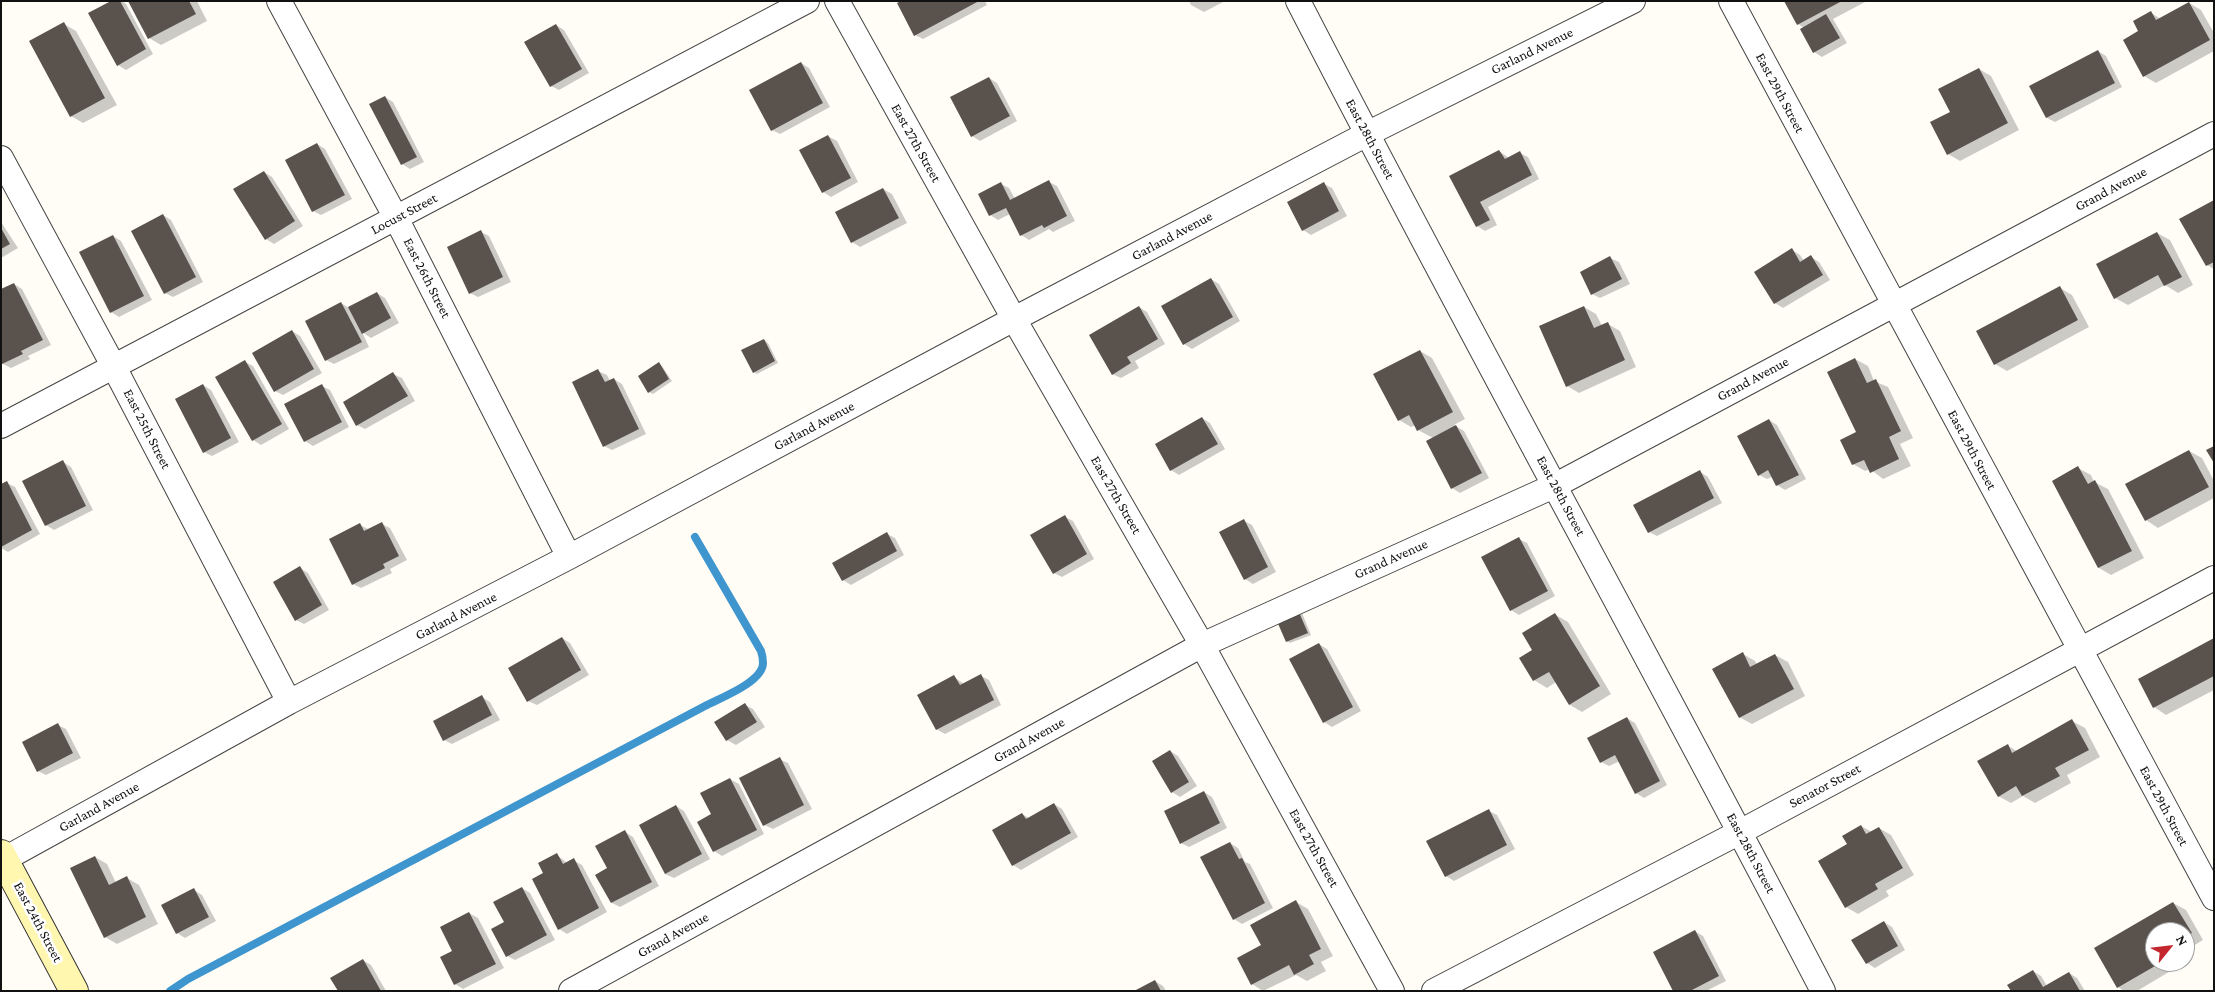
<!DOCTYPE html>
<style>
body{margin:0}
#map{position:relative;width:2215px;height:992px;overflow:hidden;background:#fffdf5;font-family:"Crimson Pro",serif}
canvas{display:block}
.frame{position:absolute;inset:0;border:2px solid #111;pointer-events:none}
.north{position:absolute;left:2145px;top:922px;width:50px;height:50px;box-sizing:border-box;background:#fff;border:1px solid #a0a0a0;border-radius:50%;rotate:61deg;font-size:14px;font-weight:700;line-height:20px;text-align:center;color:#111}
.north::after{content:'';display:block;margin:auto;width:18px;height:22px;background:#c4262e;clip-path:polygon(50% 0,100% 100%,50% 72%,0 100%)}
</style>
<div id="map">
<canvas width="2215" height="992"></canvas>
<div class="frame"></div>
<div class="north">N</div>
</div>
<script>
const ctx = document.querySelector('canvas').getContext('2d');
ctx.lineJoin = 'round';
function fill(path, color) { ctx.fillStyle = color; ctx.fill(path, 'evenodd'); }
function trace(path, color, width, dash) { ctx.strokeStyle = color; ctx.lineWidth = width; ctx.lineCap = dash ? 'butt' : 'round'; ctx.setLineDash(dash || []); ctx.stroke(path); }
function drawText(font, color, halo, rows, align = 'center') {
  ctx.font = font + ' "Crimson Pro",serif'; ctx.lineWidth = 5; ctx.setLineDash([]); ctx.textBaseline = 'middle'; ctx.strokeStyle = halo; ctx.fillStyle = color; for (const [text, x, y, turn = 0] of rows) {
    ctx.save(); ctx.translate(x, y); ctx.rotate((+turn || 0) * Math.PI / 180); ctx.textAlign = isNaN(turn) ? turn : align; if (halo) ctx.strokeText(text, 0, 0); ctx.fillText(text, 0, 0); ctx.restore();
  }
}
fill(new Path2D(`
 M113,1h9l4,3 27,50 -27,16 -8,-5z
 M129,1h68l10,20 -46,24 -12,-7z
 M904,1h81l2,4 -64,34 -8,-4z
 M1189,1h36l-21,11 -13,-7z
 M1786,1h81l-34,18 14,24 -25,14 -8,-5 -10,-24 -6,-4z
 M2189,3l12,7 13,23v18l-58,32 -12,-7 -4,-44 11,-19 10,6z
 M64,24l12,7 41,74 -34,18 -12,-7z
 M556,25l8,5 25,43 -30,17 -8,-4z
 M2098,51l8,5 16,31 -67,35 -8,-4 -16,-32z
 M801,63l8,5 21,39 -50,27 -8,-4z
 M1979,69l12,7 28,54 -59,31 -12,-7 3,-42z
 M989,78l8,5 20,38 -37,20 -8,-5z
 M385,97l8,5 31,60 -14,7 -8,-5z
 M828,136l9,5 21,41 -27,15 -8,-5z
 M317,144l8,5 27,50 -31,16 -8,-4z
 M1499,151l10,7 11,-5 8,4 11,22 -51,28 9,18 -12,6 -8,-5 -26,-49z
 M264,172l8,5 31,49 -29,18 -8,-5z
 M1049,182l8,4 18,35 -22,11 -4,-3 -20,11 -8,-5 -11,-21 -12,6 -8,-5 11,-31 8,4 6,11z
 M1324,184l8,4 15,28 -36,19 -8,-5z
 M883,189l9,5 15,29 -47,24 -8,-5z
 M2214,201v68l-7,-4 -26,-45z
 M163,215l8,5 32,62 -30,15 -8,-4z
 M1,222l17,26 -17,10z
 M481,232l8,4 22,46 -33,15 -8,-4z
 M2157,233l13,7 23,45 -15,8 -13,-8 -37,20 -13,-7z
 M113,236l8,5 31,59 -33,17 -8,-5 -30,-59z
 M1792,250l8,5 4,6 7,-4 8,5 11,18 -47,28 -8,-5z
 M1610,258l9,4 11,22 -30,14 -8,-4z
 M1211,279l8,5 21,37 -48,28 -8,-5z
 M14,284l8,5 29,56 -23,11 2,3 -19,9 -8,-4 -2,-4v-70z
 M2060,288l12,7 17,32 -82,44 -12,-7z
 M377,293l8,5 14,25 -28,15 -9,-6 7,15 -35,17 -8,-4 15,-57 8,5z
 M1139,307l8,5 18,32 -30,17 4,7 -18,10 -9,-4z
 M1584,307l12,7 6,12 6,-2 12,7 16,36 -57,26 -12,-7z
 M292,331l8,5 22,37 -39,22 -8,-4z
 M764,340l4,3 10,20 -21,11 -3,-2z
 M1420,351l12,7 33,61 -11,6 10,6 25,47 -29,15 -8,-5 -19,-50 -15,-8 -2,-5 -5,2 -12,-7z
 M1855,359l13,7 6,15 14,6 25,51 -13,6 11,22 -28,13 -13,-10 -5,2 -12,-7 4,-31z
 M245,362l8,4 36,63 -28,16 -8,-5z
 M659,364l3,2 10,15 -19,13 -4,-2z
 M598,371l9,4 3,6 4,-2 8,5 24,50 -34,16 -8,-4z
 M393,374l9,4 13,23 -50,28 -8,-4z
 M203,385l8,5 28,52 -27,14 -8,-4z
 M322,386l8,4 19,37 -36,19 -8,-5z
 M1202,418l8,5 15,26 -46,26 -8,-5 -15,-26z
 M1769,420l8,5 29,54 -21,11 -8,-5 -5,-8 -5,2 -8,-4z
 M2189,451l13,7 12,23v17l-56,30 -12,-8z
 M63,462l8,5 22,43 -39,20 -8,-5 -23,-43z
 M2078,468l13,7 3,7 14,7 36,69 -33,17 -12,-7 -45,-87z
 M1700,472l8,5 14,26 -65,33 -8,-4z
 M7,483l8,4 25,47 -32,18 -7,-4v-62z
 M1065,517l8,4 21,38 -32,18 -8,-4z
 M1244,521l8,4 24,47 -23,12 -8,-5z
 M382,524l8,4 17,32 -17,9 2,4 -31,15 -8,-4 7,-59 8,4z
 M887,534l8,4 9,17 -53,30 -8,-5z
 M1519,539l8,4 28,53 -36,19 -8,-5z
 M300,568l8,5 21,37 -25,14 -8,-4z
 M1298,611l4,2 9,22 -21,8 -3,-2z
 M1556,615l12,7 43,72 -29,18 -12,-7 -14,-23 -9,6 -13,-8 -13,-21 13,-8z
 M562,638l8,5 19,32 -52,30 -9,-4z
 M2214,639v51l-48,25 -12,-8 -15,-28z
 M1319,644l8,5 34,62 -29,16 -8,-5z
 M1743,654l12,7 2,4 18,-10 13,7 17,34 -53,28 -13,-7z
 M981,676l8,4 12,25 -56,29 -9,-5 18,-52 10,7z
 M482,697l8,5 10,18 -48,24 -8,-4z
 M745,705l8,4 12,18 -29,18 -9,-5 -11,-17z
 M1627,718l8,5 32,62 -23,13 -8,-5 -16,-32 -11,5 -8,-4z
 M2072,721l13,7 15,29 -33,18 4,8 -36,20 -12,-7 -12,7 -13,-7 10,-50 9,5z
 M58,725l8,4 15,29 -35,17 -8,-4z
 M1170,751l8,5 19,30 -17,11 -8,-5z
 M779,759l9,4 24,46 -39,20 -9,-4z
 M730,779l9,5 25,50 -42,22 -8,-5z
 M1204,792l8,5 15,31 -38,19 -8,-4z
 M1054,804l8,5 16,28 -57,33 -8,-5 9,-51 7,4z
 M676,806l8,5 26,48 -36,19 -9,-4z
 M1489,811l8,4 18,34 -61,32 -8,-5z
 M1861,826l11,6 7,-4 12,7 23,40 -28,16 3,5 -31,18 -12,-7 3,-62z
 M625,832l8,5 26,49 -39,21 -8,-4 -3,-35z
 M1230,843l8,5 7,14 5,2 23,44 -31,16 -8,-5z
 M557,855l10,8 6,-3 9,5 25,47 -40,22 -8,-5 -14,-55z
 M95,857l12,7 9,19 11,-5 12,7 19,39 -41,20 -12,-7z
 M522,888l8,5 25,47 -40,20 -8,-4 -2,-34z
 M194,890l8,5 14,26 -31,17 -8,-5z
 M1296,902l12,7 25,47 -12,6 5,9 -19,10 -11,-6 -33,16 -11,-7 -14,-25 25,-14z
 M2173,903l13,7 17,30 -18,11v-19h-30v30h14l5,7 -37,22h-13l-6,-4 -22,-39z
 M469,913l9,5 26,50 -41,21 -8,-5 -1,-33z
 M1884,922l8,5 13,23 -30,18 -8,-5z
 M1695,931l8,5 23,45 -20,10h-32z
 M363,960l8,5 15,26h-47z
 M2033,971l8,5 6,10 22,-13 8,5 8,13h-73z
 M1155,981l8,5 3,5h-29z`), '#0003');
trace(new Path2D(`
 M170,991l18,-12 517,-273c15,-8 58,-24 58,-43 0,-4 -1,-9 -2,-12l-66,-114`), '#3f96cf', 8);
fill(new Path2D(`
 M111,1h9l26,48 -29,17 -29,-53z
 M128,1h61l7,13 -48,25z
 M901,1h78l-65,35 -17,-33z
 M1784,1h58l-45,24z
 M2189,2l21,38 -67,37 -20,-37 15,-9 -5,-10 18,-10 5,9z
 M1826,14l14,24 -27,15 -13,-24z
 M64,22l41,76 -35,19 -41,-76z
 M556,24l26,45 -32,18 -26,-45z
 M2098,50l17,33 -69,35 -17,-32z
 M801,62l22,41 -52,28 -22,-41z
 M1979,68l29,55 -61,32 -17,-33 20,-10 -12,-23z
 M989,77l21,39 -39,21 -21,-40z
 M385,96l32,61 -16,8 -32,-61z
 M828,135l23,43 -29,15 -23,-43z
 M317,143l28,52 -33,17 -27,-52z
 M1499,150l6,9 15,-8 12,24 -52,27 10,18 -14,7 -27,-51z
 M264,171l31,50 -30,19 -32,-51z
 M1049,180l18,36 -23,12 -2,-3 -22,11 -14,-28 -17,8 -11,-22 23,-12 9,18z
 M1324,182l15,29 -37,20 -15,-29z
 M883,188l16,30 -48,25 -16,-31z
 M2214,200v62l-8,4 -27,-47z
 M163,214l33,63 -32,17 -33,-63z
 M1,228l9,16 -9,5z
 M481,230l22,47 -34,17 -22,-47z
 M2157,232l25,45 -18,9 -6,-11 -44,24 -18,-35z
 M113,235l31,61 -34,17 -31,-61z
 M1792,248l8,14 11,-7 12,20 -49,29 -20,-32z
 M1610,256l12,23 -31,16 -11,-23z
 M1211,278l22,39 -50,28 -22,-39z
 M14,283l29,57 -22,11 2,3 -21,10 -1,-75z
 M2060,286l18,34 -84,45 -18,-34z
 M377,292l14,26 -29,16 -14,-27z
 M341,302l21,40 -37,19 -20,-40z
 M1139,306l19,33 -31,18 4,6 -19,12 -23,-40z
 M1584,306l10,22 14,-6 17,38 -59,27 -27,-61z
 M292,330l22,39 -40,23 -22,-39z
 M764,339l11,22 -22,12 -12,-23z
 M1420,350l33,62 -36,19 -8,-16 -11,6 -25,-47z
 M1855,358l12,25 9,-4 25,52 -12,6 10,22 -29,14 -6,-13 -12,5 -12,-25 16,-8 -29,-60z
 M245,360l37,64 -30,17 -37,-64z
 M659,362l10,17 -21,14 -10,-17z
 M598,369l7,13 9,-4 25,51 -36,18 -31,-65z
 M393,372l15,24 -52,30 -13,-24z
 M203,384l28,54 -28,15 -28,-54z
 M322,384l20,38 -38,20 -20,-38z
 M1202,417l16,27 -48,27 -15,-27z
 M1769,419l30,56 -23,11 -8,-16 -10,6 -21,-40z
 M1456,425l26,48 -31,16 -25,-48z
 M2214,446v17l-8,-13z
 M2189,450l20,37 -64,34 -20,-37z
 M63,460l23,46 -41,20 -23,-45z
 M2078,466l10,18 7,-4 37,71 -34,17 -46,-87z
 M1700,470l14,28 -66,35 -15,-28z
 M7,481l25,49 -31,17v-63z
 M1065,515l22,39 -34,20 -23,-39z
 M1244,519l24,48 -24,13 -25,-48z
 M382,522l17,34 -16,8 2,4 -33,17 -23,-46 31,-16 4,8z
 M887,532l10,19 -55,30 -10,-18z
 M1519,537l29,54 -38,20 -29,-54z
 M300,566l22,39 -27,16 -22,-39z
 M1298,610l10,23 -22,9 -10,-23z
 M1555,613l45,73 -31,19 -20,-33 -16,9 -14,-23 13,-8 -10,-17z
 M562,637l19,33 -54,32 -19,-34z
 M2214,638v38l-61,32 -15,-29z
 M1319,643l34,64 -30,16 -34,-64z
 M1743,652l7,15 25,-13 19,35 -55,29 -27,-49z
 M981,674l13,26 -58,30 -19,-35 37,-20 6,10z
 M482,695l10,20 -49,26 -10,-20z
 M745,703l12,19 -31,19 -12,-19z
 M1627,717l33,64 -25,13 -20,-39 -15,8 -13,-25z
 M2072,719l17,31 -34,18 5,8 -38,20 -6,-10 -18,11 -21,-36 31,-17 4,9z
 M58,723l15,30 -36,19 -15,-30z
 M1170,750l19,32 -18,11 -19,-32z
 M780,757l24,48 -41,21 -24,-48z
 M730,778l27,52 -44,22 -16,-30 14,-8 -11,-21z
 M1204,791l16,32 -40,21 -16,-33z
 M1054,803l17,30 -59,33 -20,-36 30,-17 4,6z
 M676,805l26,49 -37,20 -26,-49z
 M1489,809l18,36 -62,32 -19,-36z
 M1861,825l5,9 13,-7 24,41 -28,16 3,5 -33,19 -27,-47 29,-17 -5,-8z
 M625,830l27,52 -41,21 -16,-28 12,-7 -12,-22z
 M1230,842l9,17 3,-1 23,45 -32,17 -33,-63z
 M557,853l6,11 11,-6 25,50 -41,22 -26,-51 11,-6 -5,-10z
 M95,856l14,29 18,-9 19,41 -42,21 -34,-70z
 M522,887l25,48 -41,22 -15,-28 13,-7 -11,-20z
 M194,888l15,29 -33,17 -15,-29z
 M1296,900l25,49 -12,6 5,9 -20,11 -5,-10 -38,20 -14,-27 24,-13 -11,-20z
 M2173,902l19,31 -7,4v-5h-30v30h7l-45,26 -23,-40z
 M469,912l27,52 -42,21 -14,-28 12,-6 -12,-24z
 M1884,921l14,25 -32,18 -15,-24z
 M1695,930l24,46 -29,15h-17l-20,-39z
 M363,959l18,32h-43l-8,-13z
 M2033,970l10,17 26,-15 11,19h-69l-4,-6z
 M1155,980l6,11h-27z`), '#5a524d');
const minor = new Path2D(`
 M279,1l117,217 173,339
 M837,1l177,318 188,326 190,346
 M1298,1c171,332 353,659 525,990
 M1731,1l483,897
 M1,158l113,209 175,335
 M1,426l806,-425
 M1,861l288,-159 280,-145 445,-238 353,-185 266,-133
 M571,991l631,-346 354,-160 658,-351
 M1434,991l306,-159 474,-254`);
const secondary = new Path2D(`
 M1,854l73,137`);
trace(minor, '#444', 26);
trace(secondary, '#333', 30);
trace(minor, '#fff', 24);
trace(secondary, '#fff6b0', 28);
drawText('14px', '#111', '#fff', [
 ["Garland Avenue",1532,51,-26],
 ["East 29th Street",1780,93,62],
 ["East 28th Street",1370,139,62],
 ["East 27th Street",916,143,61],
 ["Grand Avenue",2111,189,-28],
 ["Locust Street",404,214,-28],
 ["Garland Avenue",1172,236,-28],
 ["East 26th Street",427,278,63],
 ["Grand Avenue",1753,379,-28],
 ["Garland Avenue",814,426,-28],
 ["East 25th Street",147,429,63],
 ["East 29th Street",1972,450,62],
 ["East 27th Street",1116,495,60],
 ["East 28th Street",1561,496,62],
 ["Grand Avenue",1391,559,-24],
 ["Garland Avenue",456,616,-27],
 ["Grand Avenue",1029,740,-29],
 ["Senator Street",1825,786,-28],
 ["East 29th Street",2164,806,62],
 ["Garland Avenue",99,807,-29],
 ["East 27th Street",1314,848,61],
 ["East 28th Street",1751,853,62],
 ["East 24th Street",38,922,62],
 ["Grand Avenue",673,935,-29]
]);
</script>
